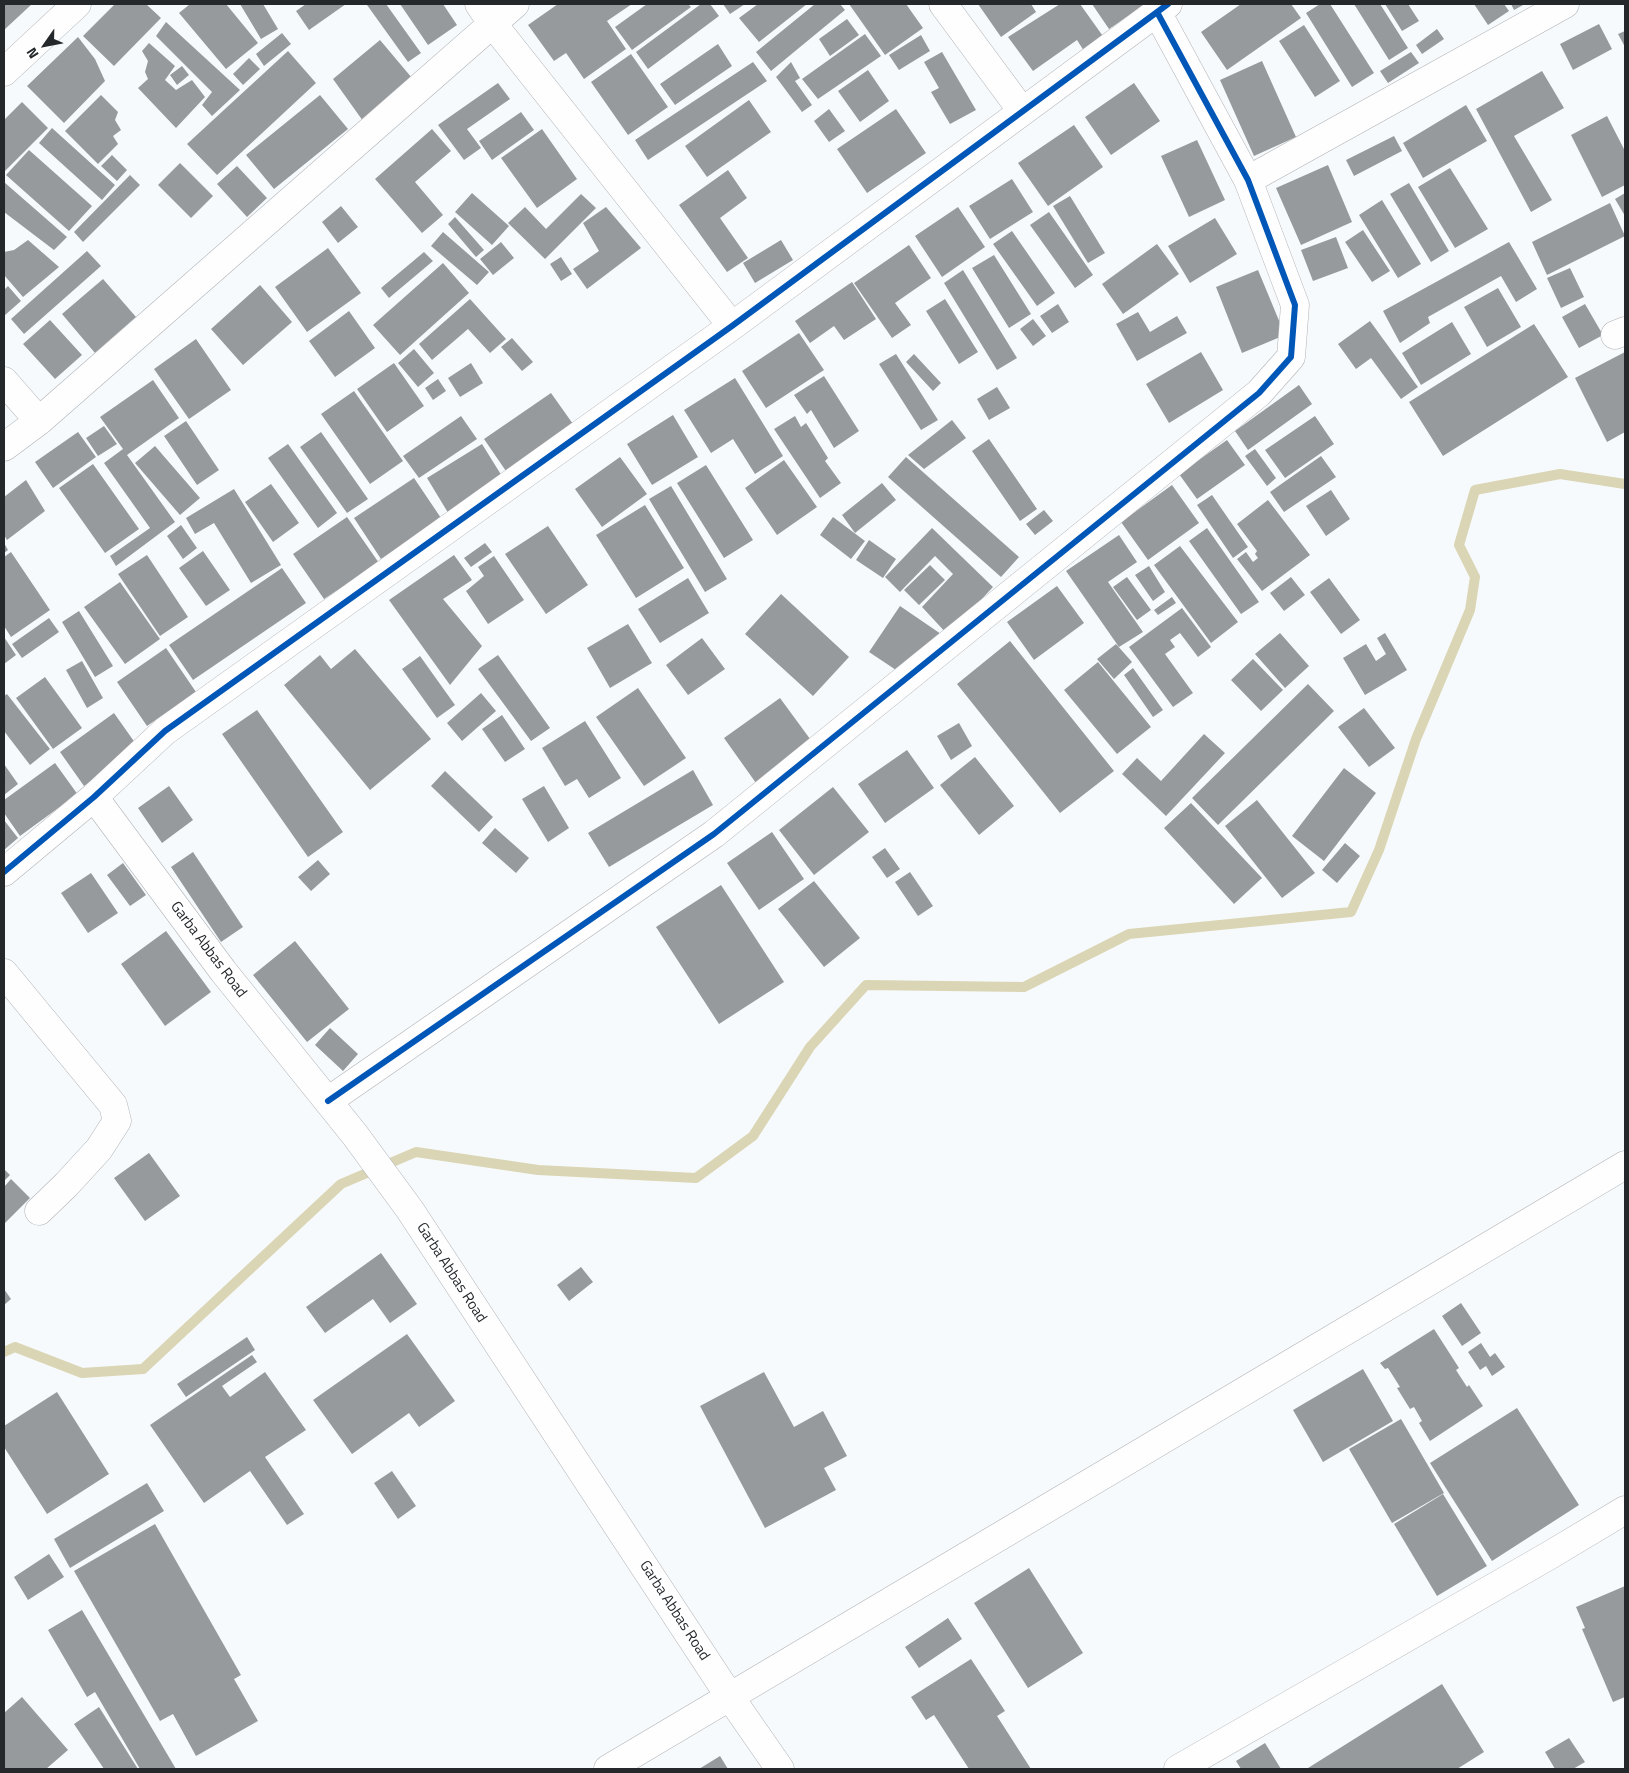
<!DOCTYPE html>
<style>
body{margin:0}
#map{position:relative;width:1629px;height:1773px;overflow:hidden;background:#f7fafc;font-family:"Titillium Web",sans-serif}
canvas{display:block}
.frame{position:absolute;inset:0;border:5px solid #24282b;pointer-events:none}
.north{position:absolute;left:20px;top:20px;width:50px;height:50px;-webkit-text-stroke:4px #fff;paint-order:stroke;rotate:237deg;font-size:14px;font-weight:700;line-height:20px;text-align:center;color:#24282b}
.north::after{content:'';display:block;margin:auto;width:18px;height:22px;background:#24282b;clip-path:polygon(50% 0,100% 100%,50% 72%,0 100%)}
</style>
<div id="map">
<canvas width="1629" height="1773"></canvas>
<div class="frame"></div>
<div class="north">N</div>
</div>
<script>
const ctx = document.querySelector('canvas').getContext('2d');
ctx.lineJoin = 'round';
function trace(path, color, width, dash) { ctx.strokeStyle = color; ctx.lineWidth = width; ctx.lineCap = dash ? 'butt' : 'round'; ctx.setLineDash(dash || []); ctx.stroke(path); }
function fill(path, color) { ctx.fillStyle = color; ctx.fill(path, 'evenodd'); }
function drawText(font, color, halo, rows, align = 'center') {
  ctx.font = font + ' "Titillium Web",sans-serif'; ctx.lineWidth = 5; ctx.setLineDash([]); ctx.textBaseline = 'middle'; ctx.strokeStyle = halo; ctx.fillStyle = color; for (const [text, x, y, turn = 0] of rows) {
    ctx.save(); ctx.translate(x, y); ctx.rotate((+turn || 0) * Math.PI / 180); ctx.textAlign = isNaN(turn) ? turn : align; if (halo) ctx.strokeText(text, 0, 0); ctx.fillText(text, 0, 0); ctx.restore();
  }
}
trace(new Path2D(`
 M4,1352l11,-5 67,26 61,-4 198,-185 75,-32 122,18 158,8 57,-42 57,-89 56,-62 158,2 105,-53 222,-22 28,-62 37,-111 54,-129 5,-33 -16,-32 16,-55 85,-16 65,10`), '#dad5b4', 10);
fill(new Path2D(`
 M4,4h28l-28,26z
 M115,4h31l15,14 -47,48 -31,-30z
 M190,4h36l32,39 -32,26 -47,-56z
 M240,4h23l15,25 -17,10z
 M306,4h40l-37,26 -13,-19z
 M369,4h17l35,49 -13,9 -41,-57z
 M400,4h43l14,21 -29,20z
 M558,4h74l-25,17 19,28 -42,30 -18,-26 -12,8 -26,-36z
 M647,4h41l3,3 -59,43 -17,-23z
 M701,4h9l9,12 -71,53 -12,-17z
 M723,4h22l-15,10z
 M758,4h49l-48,38 -20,-24z
 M815,4h25l5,6 -74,61 -15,-19z
 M849,4h57l17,24 -38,27z
 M978,4h53l5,8 -35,25z
 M1060,4h20l25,35 -21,12 -7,-11 -44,31 -25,-34z
 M1092,4h54l-37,25z
 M1241,4h50l10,14 -74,52 -26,-38z
 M1320,4h10l44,69 -22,14 -46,-74z
 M1354,4h26l28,44 -19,12z
 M1385,4h23l11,17 -17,10z
 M1474,4h30l5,7 -21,14z
 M1511,4h14l-11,6z
 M847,19l12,16 -29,21 -11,-17z
 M166,22l74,68 -28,26 -10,-11 10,-13 -56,-56z
 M1599,24l13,25 -39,21 -13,-26z
 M1304,25l36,56 -25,16 -36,-56z
 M1437,29l7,10 -22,15 -6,-9z
 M1625,31v16l-7,-13z
 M282,33l9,11 -27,22 -8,-12z
 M865,34l16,22 -63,43 -16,-20z
 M921,35l9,16 -31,19 -10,-15z
 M78,37l17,22 10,22 -41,42 -37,-37z
 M380,40l32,38 -49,43 -30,-42z
 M149,43l26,23 -10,14 11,10 16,-10 13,17 -29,31 -38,-40 10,-9 -3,-7 3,-11 -6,-10z
 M718,44l14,22 -57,39 -15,-21z
 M288,51l28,32 -99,92 -30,-31z
 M942,52l34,58 -26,14 -19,-32 8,-4 -15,-26z
 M1411,52l8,11 -31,20 -8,-12z
 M631,54l37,53 -40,28 -37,-53z
 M249,58l11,11 -17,16 -10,-11z
 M1262,61l34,76 -42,19 -34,-76z
 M753,62l14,19 -119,79 -13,-20z
 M791,62l9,16 -5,3 17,24 -10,7 -26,-35z
 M182,66l7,9 -12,10 -7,-10z
 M868,70l21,31 -29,21 -22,-31z
 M1542,71l22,37 -50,28 38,64 -21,12 -55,-103z
 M498,83l12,16 -43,30 14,19 -17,12 -26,-35z
 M1134,83l26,38 -49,34 -26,-38z
 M101,95l17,17 -3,8 6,10 -8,6 5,8 -20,20 -33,-33z
 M320,95l28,34 -74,60 -28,-34z
 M749,100l22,32 -64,45 -22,-31z
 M22,102l26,26 -44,44v-52z
 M1466,105l21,36 -64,37 -20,-35z
 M829,109l16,22 -16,11 -15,-21z
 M896,109l30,44 -59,40 -30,-44z
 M521,112l13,18 -42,30 -13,-19z
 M1607,116l18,35v34l-23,12 -31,-62z
 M1074,125l29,42 -55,39 -30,-43z
 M52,128l63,57 -13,15 -63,-57z
 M432,129l19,22 -36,31 28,33 -21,18 -47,-54z
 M542,129l35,50 -40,29 -36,-50z
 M1394,136l8,15 -48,25 -8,-16z
 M1197,140l28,60 -36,17 -28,-61z
 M29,150l63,56 -23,25 -63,-56z
 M112,155l15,15 -10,11 -16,-15z
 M180,163l33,33 -22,22 -33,-33z
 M1328,165l24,57 -51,23 -25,-57z
 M237,166l30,32 -20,19 -30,-33z
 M1450,168l38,61 -33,19 -37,-61z
 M728,170l19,28 -27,20 28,40 -21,14 -48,-67z
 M130,175l10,10 -57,57 -9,-10z
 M1012,179l21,33 -43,27 -21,-33z
 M4,182l63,55 -13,13 -50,-38z
 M1409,183l40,68 -18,11 -41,-68z
 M472,193l37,33 -17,19 -37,-33z
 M1625,193v23l-10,-17z
 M581,194l15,14 -51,51 -37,-36 17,-16 21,22z
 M1070,196l35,57 -17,10 -35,-57z
 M1382,200l39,64 -23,14 -39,-63z
 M1610,203l15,33 -78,39 -15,-33z
 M341,206l17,21 -20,16 -16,-21z
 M606,207l35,41 -54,41 -14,-20 26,-18 -16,-28z
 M958,207l27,40 -43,30 -27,-41z
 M1049,212l44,63 -18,13 -45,-63z
 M455,217l29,33 -8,7 -28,-33z
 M1215,218l22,36 -47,29 -22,-37z
 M1363,230l27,41 -18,11 -27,-40z
 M1012,231l43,62 -18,13 -44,-62z
 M443,232l46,40 -12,13 -46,-39z
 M1336,237l12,31 -35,13 -12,-31z
 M28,240l31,27 -36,30 -19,-22v-23l10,-2z
 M781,240l12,20 -38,23 -12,-20z
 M501,242l13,16 -21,17 -13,-16z
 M1509,242l28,47 -21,13 -15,-26 -73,41 2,6 -30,20 -17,-32z
 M1157,244l22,30 -56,40 -21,-30z
 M909,245l22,33 -36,25 16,22 -19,13 -38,-55z
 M328,248l33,45 -54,39 -32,-45z
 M87,251l14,15 -77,68 -13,-15z
 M424,252l9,9 -44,37 -8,-10z
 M994,255l37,59 -22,14 -37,-60z
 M561,257l11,17 -11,7 -11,-17z
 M443,263l26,30 -69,62 -27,-30z
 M1570,268l14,29 -23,11 -14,-30z
 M963,270l54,88 -20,12 -53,-87z
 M1258,270l27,65 -43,18 -26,-66z
 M103,279l33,38 -41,36 -33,-39z
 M852,282l24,37 -32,21 -10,-14 -24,17 -15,-22z
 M260,285l32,37 -49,43 -32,-36z
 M8,286l13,15 -17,15v-26z
 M1498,288l23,39 -34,20 -23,-40z
 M470,299l36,40 -16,14 -22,-24 -36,31 -13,-16z
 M945,299l33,53 -19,12 -33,-53z
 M1058,304l11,18 -17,11 -12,-17z
 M1585,304l18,31 -24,13 -17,-31z
 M349,311l26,37 -40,29 -26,-36z
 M1138,312l12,20 27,-16 10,17 -50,28 -21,-37z
 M1033,319l13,17 -13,10 -13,-17z
 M50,320l32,35 -27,24 -32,-35z
 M1370,321l48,66 -17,12 -30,-41 -15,11 -18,-25z
 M1452,322l19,32 -50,31 -19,-32z
 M1534,324l34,53 -125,79 -34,-54z
 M799,333l25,37 -58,38 -24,-37z
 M512,338l21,24 -11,9 -21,-24z
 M196,339l35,51 -42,29 -35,-50z
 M414,349l20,24 -16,14 -20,-24z
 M1201,352l22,38 -54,33 -23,-39z
 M1625,352v80l-18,10 -32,-64z
 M896,354l42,66 -17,10 -42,-66z
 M914,354l27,29 -8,8 -27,-29z
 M394,363l30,43 -37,26 -30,-43z
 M471,363l12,20 -23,14 -12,-19z
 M824,376l35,55 -25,17 -23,-38 -4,4 -13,-19z
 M735,378l48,78 -28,18 -22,-35 -22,14 -27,-43z
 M438,379l8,12 -13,9 -8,-12z
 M153,380l26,38 -52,37 48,67 -59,44 -6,-10 40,-28 -46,-65 19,-14 -23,-32z
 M1299,385l13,19 -64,46 -13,-19z
 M997,387l13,21 -21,12 -12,-21z
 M354,391l49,70 -33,23 -49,-70z
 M551,393l22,31 -65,50 -24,-35z
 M673,415l25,42 -46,28 -25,-41z
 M461,416l16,23 -58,39 -16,-22z
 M795,416l6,11 5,-4 22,35 -3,3 16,22 -21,15 -46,-69z
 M1315,416l19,28 -49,34 -20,-28z
 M952,420l14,18 -42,31 -16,-14z
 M186,421l33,49 -22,15 -33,-49z
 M104,426l13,18 -19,12 -12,-18z
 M78,432l18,25 -43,31 -18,-26z
 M321,432l47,67 -21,14 -47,-66z
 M989,439l48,70 -17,12 -48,-70z
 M1227,440l18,25 -48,34 -18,-25z
 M288,444l49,69 -19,15 -50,-70z
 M482,444l23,37 -55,35 -23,-38z
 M155,446l45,52 -20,17 -45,-52z
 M1255,449l21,29 -9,8 -22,-30z
 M1321,456l15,21 -52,35 -14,-20z
 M620,457l27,37 -45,33 -27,-38z
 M906,457l113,100 -18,20 -113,-100z
 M784,460l33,47 -40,28 -32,-47z
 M93,464l46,65 -34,24 -46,-65z
 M706,465l47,75 -29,18 -47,-75z
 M414,478l27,40 -60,41 -27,-41z
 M26,480l19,31 -38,29 -3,-5v-38z
 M882,483l14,17 -41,33 -13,-18z
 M271,484l28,39 -26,19 -28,-40z
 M1172,485l27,38 -51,37 -27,-38z
 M671,486l56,93 -22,13 -56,-93z
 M234,489l47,76 -30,18 -37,-60 -19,11 -9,-16z
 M1331,490l19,29 -24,17 -20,-30z
 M1212,495l36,52 -15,11 -36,-53z
 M1268,500l42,55 -48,36 -25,-32 9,-7 7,10 5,-4 -3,-4 2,-3 -20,-27z
 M645,505l39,63 -48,30 -40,-63z
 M1044,510l9,11 -18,14 -9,-11z
 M347,517l32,46 -55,36 -31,-45z
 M833,517l32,24 -14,18 -31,-24z
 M181,525l16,23 -14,11 -16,-23z
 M548,526l40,59 -42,29 -41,-60z
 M932,528l61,59 -45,48 -26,-28 31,-33 -18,-18 -35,36 -15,-15z
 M1207,528l52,74 -18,12 -52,-73z
 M1119,535l18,27 -29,20 35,50 -24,15 -53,-76z
 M869,540l27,19 -13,19 -27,-18z
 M4,543l4,7 -4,3z
 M485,543l7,9 -21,15 -7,-9z
 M1180,546l58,76 -27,21 -57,-78z
 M203,551l27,39 -24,16 -27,-38z
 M11,552l39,58 -39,27 -7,-11v-69z
 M147,555l41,62 -28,19 -42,-62z
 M454,555l18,25 -29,19 39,47 -32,39 -61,-85z
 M494,556l30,44 -36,24 -22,-33 18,-15 -6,-9z
 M930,565l15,15 -26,25 -15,-15z
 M1149,566l16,26 -12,9 -18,-26z
 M282,568l24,35 -113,77 -24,-35z
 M1127,577l24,33 -14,10 -24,-33z
 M1291,577l14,18 -21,16 -14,-18z
 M688,578l21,35 -49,30 -22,-34z
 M1329,578l31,42 -19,14 -31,-42z
 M120,582l40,57 -35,25 -41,-57z
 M1057,586l27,37 -50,37 -27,-38z
 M781,594l68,63 -36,39 -68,-62z
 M1172,597l4,6 -18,12 -4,-5z
 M900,606l41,28 -30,46 -42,-28z
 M1182,608l29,39 -13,10 -18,-24 -10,7 5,7 -10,7 28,39 -20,14 -44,-60z
 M79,611l34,55 -18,11 -33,-55z
 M49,618l10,14 -37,26 -10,-14z
 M628,624l24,39 -42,25 -23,-40z
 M1280,633l29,33 -24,22 -30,-34z
 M1385,633l22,37 -42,25 -22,-37 23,-14 10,17 10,-7 -9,-16z
 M4,637l12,18 -12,9z
 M702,638l23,31 -37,26 -22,-30z
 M1010,641l104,130 -54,42 -103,-129z
 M1116,644l16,18 -18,17 -17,-20z
 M166,648l30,44 -49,34 -30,-44z
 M355,649l76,90 -61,51 -86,-105 36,-30 11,14z
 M498,655l52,73 -19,13 -53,-72z
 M420,656l35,49 -18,13 -35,-49z
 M1253,659l30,31 -22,21 -30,-31z
 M82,661l21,37 -16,10 -21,-38z
 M1098,662l53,65 -34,27 -53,-64z
 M1133,668l30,42 -10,7 -29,-42z
 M45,677l37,51 -29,21 -37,-51z
 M1308,684l26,27 -116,114 -26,-27z
 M638,688l48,70 -42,28 -48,-69z
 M481,693l15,18 -34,30 -15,-18z
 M7,694l43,55 -20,16 -26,-34v-35z
 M780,698l33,45 -57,40 -32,-45z
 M1364,708l31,40 -26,19 -31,-40z
 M257,710l86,122 -35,25 -86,-123z
 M114,713l24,34 -54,39 -24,-34z
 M502,715l23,34 -20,13 -23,-33z
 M585,721l36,57 -32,20 -12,-19 -12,7 -23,-38z
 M959,723l13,23 -21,14 -14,-24z
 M1204,734l21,19 -59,63 -44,-42 15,-16 24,23z
 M907,750l27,38 -49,35 -27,-39z
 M975,757l39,49 -35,29 -39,-50z
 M55,763l26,36 -11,9 -5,-5 -45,33 -16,-23v-13z
 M4,764l14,20 -14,11z
 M1344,768l32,25 -52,68 -32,-25z
 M693,770l20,35 -104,62 -21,-34z
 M445,771l48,46 -14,15 -48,-46z
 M169,786l24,34 -31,23 -24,-35z
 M544,786l25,42 -21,14 -26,-43z
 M833,787l36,45 -55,43 -35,-45z
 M1257,800l58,73 -33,25 -57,-72z
 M1191,803l71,75 -28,26 -70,-76z
 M4,820l14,18 -14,12z
 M495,828l34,30 -13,15 -34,-30z
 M772,832l32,47 -45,31 -32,-47z
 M1345,843l15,13 -23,27 -15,-13z
 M885,848l15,21 -13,9 -15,-21z
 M193,852l50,75 -22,15 -50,-75z
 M318,860l12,14 -19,17 -13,-14z
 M123,863l23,32 -16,11 -23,-31z
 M910,872l23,34 -15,10 -23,-34z
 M91,873l27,40 -30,20 -27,-40z
 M814,881l46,57 -36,29 -46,-58z
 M721,885l63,97 -65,42 -63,-97z
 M166,931l45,61 -46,34 -44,-62z
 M295,941l54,68 -42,33 -54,-67z
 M330,1028l28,26 -15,17 -28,-26z
 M149,1153l31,43 -35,25 -31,-43z
 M4,1169l6,6 -6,6z
 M11,1179l19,19 -26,26v-37z
 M381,1253l36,51 -27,19 -17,-24 -48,34 -19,-26z
 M581,1267l12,15 -24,19 -12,-16z
 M4,1289l7,10 -7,6z
 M1461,1303l20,30 -19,13 -20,-30z
 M1434,1329l25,39 -3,2 11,17 2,-2 14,21 -53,35 -11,-18 3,-2 -8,-14 -4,2 -13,-21 3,-1 -12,-19 -3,1 -5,-6z
 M407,1334l48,67 -36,26 -10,-14 -57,41 -39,-54z
 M247,1337l8,13 -69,47 -9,-13z
 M1481,1343l9,14 5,-4 10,14 -13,9 -6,-10 -6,4 -12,-18z
 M252,1355l5,7 -35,24 8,11 35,-25 41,58 -41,27 39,57 -17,11 -37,-54 -46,32 -54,-78z
 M1363,1369l30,52 -70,41 -30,-52z
 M764,1372l30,55 29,-16 24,45 -23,12 12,22 -71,38 -65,-122z
 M57,1392l52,82 -62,40 -43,-67v-21z
 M1517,1408l62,97 -87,56 -62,-98z
 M1401,1419l43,74 -52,30 -43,-74z
 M392,1471l24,35 -18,13 -24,-36z
 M147,1483l17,28 -94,57 -16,-29z
 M1443,1494l44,72 -50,30 -43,-72z
 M155,1524l86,151 -7,4 24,42 -62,35 -23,-42 -13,7 -86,-150z
 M49,1554l15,23 -36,23 -14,-23z
 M1029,1568l54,85 -55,35 -54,-85z
 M1625,1586v111l-12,5 -31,-73 3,-1 -9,-21z
 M82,1610l94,159h-36l-45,-77 -8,5 -39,-67z
 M948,1618l14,21 -43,29 -14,-21z
 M971,1659l34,52 -8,5 34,53h-62l-35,-54 -8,5 -15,-23z
 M1442,1684l42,68 -27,17h-148l-1,-1z
 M22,1697l46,53 -22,19h-42v-56z
 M99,1707l39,62h-34l-30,-45z
 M1569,1738l16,24 -12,7h-18l-10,-17z
 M1265,1743l16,26h-40l-5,-8z
 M720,1756l8,13h-29z`), '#979a9c');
const street = new Path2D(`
 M479,4l13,19 240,303
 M943,4l79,107
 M4,72l73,-68
 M1248,180l317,-176
 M1615,335l10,-4
 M4,381l35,40
 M4,447l35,-26 476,-417
 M94,797l129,174 132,164 55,75 320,487 50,72
 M4,872l90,-75 71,-66 567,-405 436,-322
 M4,973l109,132 4,16 -18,28 -33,36 -27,26
 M328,1101l386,-267 545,-441 32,-36 4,-52 -47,-125 -91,-168
 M608,1769l1017,-604
 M1178,1769l372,-214 75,-45`);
trace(street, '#afb2b4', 29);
trace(street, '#fefeff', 28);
trace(new Path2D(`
 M4,872l90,-75 71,-66 567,-405 436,-322
 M328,1101l386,-267 545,-441 32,-36 4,-52 -47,-125 -91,-168`), '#0057b8', 6);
drawText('15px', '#24282b', '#fff', [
 ["Garba Abbas Road",208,950,53],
 ["Garba Abbas Road",451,1273,57],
 ["Garba Abbas Road",674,1611,57]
]);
</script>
